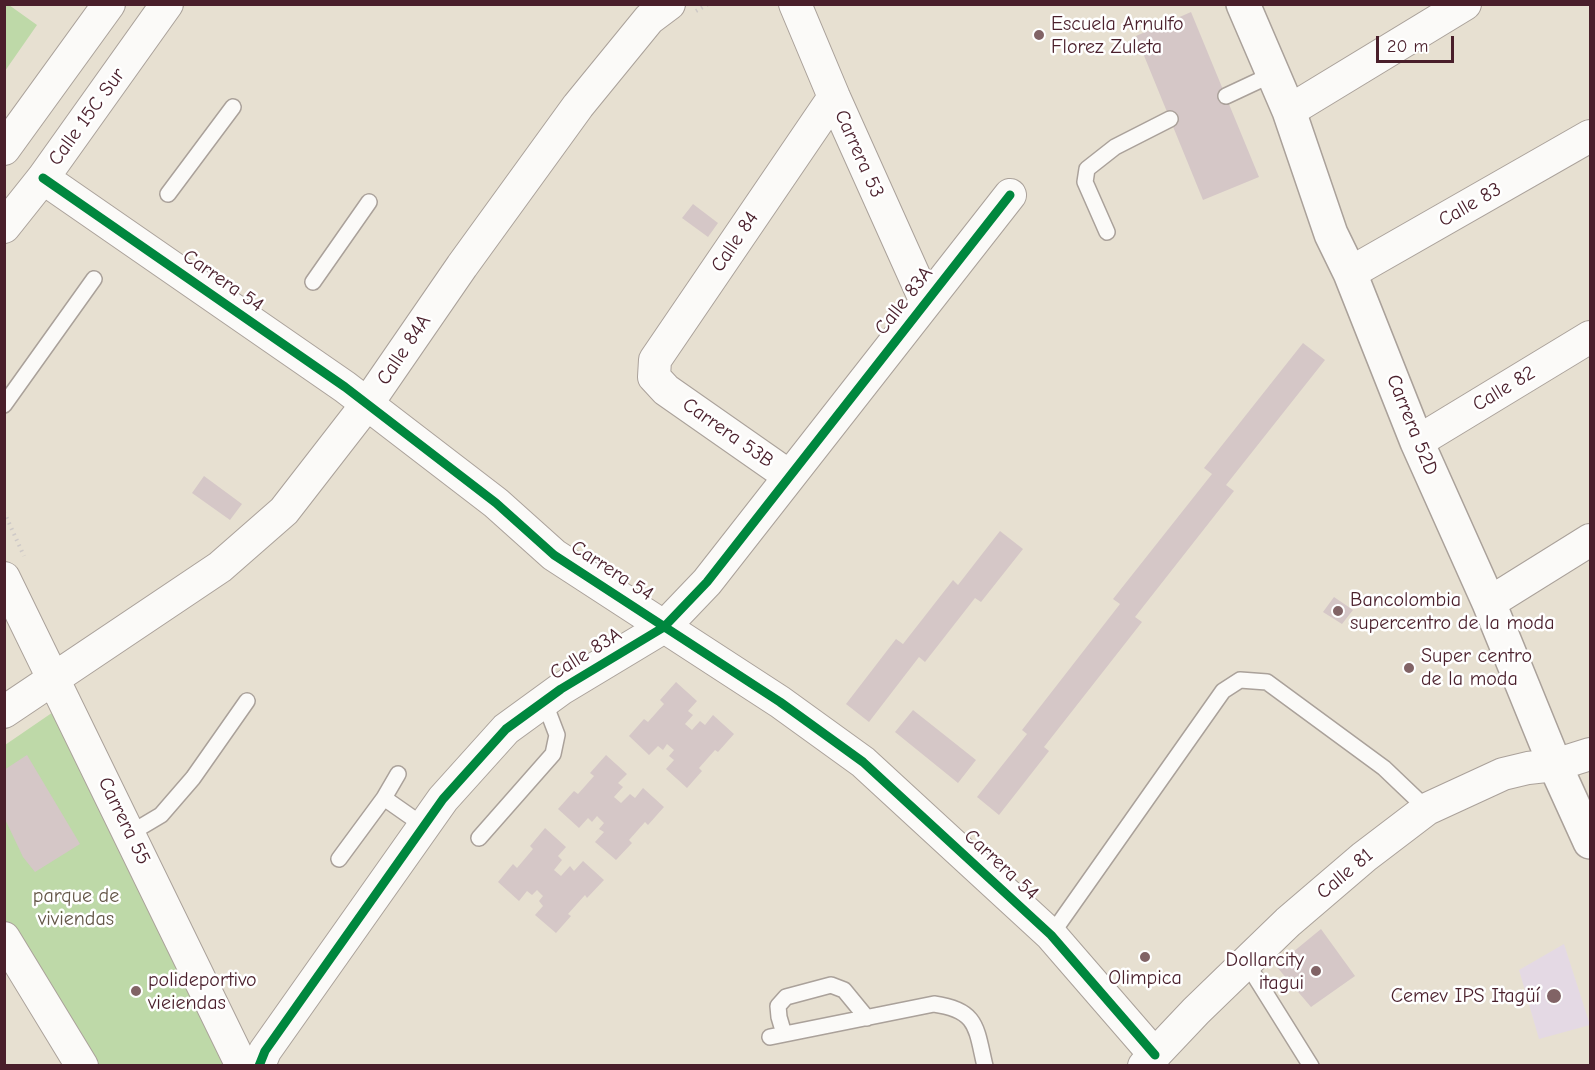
<!DOCTYPE html>
<meta charset="utf-8">
<style>
body{margin:0}
#map{position:relative;width:1595px;height:1070px;overflow:hidden;background:#e7e0d1;font-family:"Comic Neue",sans-serif}
canvas{display:block}
.frame{position:absolute;inset:0;border:6px solid #4a1f2b;pointer-events:none}
.scale{position:absolute;left:1376px;top:36px;width:78px;height:27px;box-sizing:border-box;border:3px solid #4a1f2b;border-top:0;padding-left:8px;font-size:18px;line-height:21px;white-space:nowrap;color:#4a1f2b;-webkit-text-stroke:4px #fff;paint-order:stroke}
</style>
<div id="map">
<canvas width="1595" height="1070"></canvas>
<div class="frame"></div>
<div class="scale">20 m</div>
</div>
<script>
const ctx = document.querySelector('canvas').getContext('2d');
ctx.lineJoin = 'round';
function fill(path, color) { ctx.fillStyle = color; ctx.fill(path, 'evenodd'); }
function trace(path, color, width, dash) { ctx.strokeStyle = color; ctx.lineWidth = width; ctx.lineCap = dash ? 'butt' : 'round'; ctx.setLineDash(dash || []); ctx.stroke(path); }
function drawText(font, color, halo, rows, align = 'center') {
  ctx.font = font + ' "Comic Neue",sans-serif'; ctx.lineWidth = 5; ctx.setLineDash([]); ctx.textBaseline = 'middle'; ctx.strokeStyle = halo; ctx.fillStyle = color; for (const [text, x, y, turn = 0] of rows) {
    ctx.save(); ctx.translate(x, y); ctx.rotate((+turn || 0) * Math.PI / 180); ctx.textAlign = isNaN(turn) ? turn : align; if (halo) ctx.strokeText(text, 0, 0); ctx.fillText(text, 0, 0); ctx.restore();
  }
}
fill(new Path2D(`
 M1564,944l26,81 -51,14 -20,-69z`), '#e4d9e4');
fill(new Path2D(`
 M5,4l4,1 28,20 -32,46z
 M59,708l170,357h-137l-87,-139v-181z`), '#bed9a8');
fill(new Path2D(`
 M1191,12l68,165 -56,23 -67,-164z
 M693,204l25,19 -10,14 -26,-19z
 M1303,343l22,17 -99,125 8,6 -99,126 7,5 -98,125 5,4 -50,64 -22,-18 50,-63 -5,-4 98,-126 -7,-5 99,-125 -8,-6z
 M204,476l38,28 -12,16 -38,-27z
 M1000,531l23,18 -42,53 -6,-4 -50,64 -6,-5 -50,65 -23,-18 50,-65 7,5 50,-64 5,5z
 M1334,597l19,13 -11,14 -19,-12z
 M676,682l21,19 -9,10 5,4 -8,9 7,6 8,-9 5,4 8,-10 21,19 -16,18 -3,-2 -16,18 3,3 -15,17 -21,-19 8,-9 -5,-4 5,-6 -7,-6 -4,6 -5,-4 -9,9 -20,-19 15,-17 4,3 16,-18 -4,-4z
 M913,710l63,50 -18,23 -63,-51z
 M27,755l53,89 -45,28 -12,-15 -19,-40v-47z
 M606,755l21,19 -9,9 5,4 -9,10 7,6 9,-9 5,4 8,-10 21,19 -16,18 -3,-3 -16,18 3,3 -16,17 -21,-18 9,-10 -5,-3 5,-6 -7,-7 -5,6 -4,-4 -9,10 -21,-19 16,-18 4,3 16,-18 -4,-3z
 M545,828l21,19 -8,9 4,4 -8,10 7,6 9,-10 4,5 9,-10 21,19 -17,18 -2,-3 -17,19 3,2 -15,17 -21,-18 8,-9 -4,-5 4,-5 -6,-6 -5,5 -5,-4 -8,10 -21,-19 15,-18 4,4 16,-19 -3,-3z
 M1321,929l34,47 -44,31 -35,-41z`), '#d5c7c7');
const lane = new Path2D(`
 M1226,96l47,-22
 M168,194l65,-87
 M1107,232l-22,-50 2,-13 28,-22 55,-28
 M313,282l56,-80
 M4,405l90,-126
 M384,798l14,-24
 M129,834l32,-19 32,-37 54,-77
 M479,838l74,-84 4,-19 -13,-34
 M339,859l45,-61 40,28
 M1051,935l172,-244 17,-11 27,2 117,86 43,41
 M1246,962l65,104
 M784,1034l-5,-17 -1,-11 8,-9 45,-12 13,5 23,28
 M770,1037l164,-33c44,6 42,24 51,62`);
const street = new Path2D(`
 M795,4l39,93 92,205
 M1289,111l176,-107
 M4,149l105,-145
 M43,178l302,209 151,116 58,52 226,147 83,60 188,173 104,120
 M4,227l39,-49 124,-174
 M1350,273l240,-137
 M1417,442l173,-105
 M789,476l-123,-86 -12,-13 1,-17 179,-263
 M4,578l238,488
 M1489,603l101,-63
 M4,712l216,-145 64,-56 83,-107 95,-138 116,-160 71,-87 20,-15
 M4,938l78,128
 M259,1066l6,-15 178,-252 63,-70 55,-40 103,-62 43,-45 303,-387
 M1144,1066l52,-55 92,-89 76,-65 63,-48 76,-35 25,-6 27,-3 35,-11`);
const primary = new Path2D(`
 M1243,4l46,107 42,123 19,39 67,169 72,161 66,162 35,77`);
trace(lane, '#aaa19a', 18);
trace(street, '#aaa19a', 34);
trace(primary, '#aaa19a', 36);
trace(new Path2D(`
 M696,11l12,-7
 M4,512l20,44`), '#cec9c7', 4, [1.5, 4.5]);
trace(lane, '#fbfaf8', 15);
trace(street, '#fbfaf8', 32);
trace(primary, '#fbfaf8', 33);
trace(new Path2D(`
 M43,178l302,209 151,116 58,52 226,147 83,60 188,173 104,120
 M259,1066l6,-15 178,-252 63,-70 55,-40 103,-62 43,-45 303,-387`), '#00873e', 9);
for (const [x, y, r, color] of [
 [1039,35,6,"#816365"],
 [1338,611,6,"#816365"],
 [1409,668,6,"#816365"],
 [1145,957,6,"#816365"],
 [1316,971,6,"#816365"],
 [136,991,6,"#816365"],
 [1554,996,8,"#816365"]
]) { const dot = new Path2D(); dot.arc(x, y, r, 0, 2 * Math.PI); ctx.fillStyle = color; ctx.fill(dot); trace(dot, '#fff', 2); }
drawText('20px', '#4a1f2b', '#fff', [
 ["Escuela Arnulfo",1051,24],
 ["Florez Zuleta",1051,47],
 ["Bancolombia",1350,600],
 ["supercentro de la moda",1350,623],
 ["Super centro",1421,656],
 ["de la moda",1421,679],
 ["Dollarcity",1304,960,"right"],
 ["itagui",1304,983,"right"],
 ["Olimpica",1145,978,"center"],
 ["polideportivo",148,980],
 ["vieiendas",148,1003],
 ["Cemev IPS Itagüí",1540,996,"right"]
], 'left');
drawText('20px', '#4a1f2b', '#fff', [
 ["Calle 15C Sur",87,117,-54],
 ["Carrera 53",859,154,66],
 ["Calle 83",1470,205,-30],
 ["Calle 84",735,242,-56],
 ["Carrera 54",223,281,35],
 ["Calle 83A",904,301,-52],
 ["Calle 84A",404,350,-56],
 ["Calle 82",1504,389,-31],
 ["Carrera 52D",1412,425,68],
 ["Carrera 53B",728,433,35],
 ["Carrera 54",612,571,33],
 ["Calle 83A",586,654,-32],
 ["Carrera 55",124,821,64],
 ["Carrera 54",1001,865,43],
 ["Calle 81",1345,874,-40]
]);
drawText('20px', '#635546', '#fff', [
 ["parque de",76,896],
 ["viviendas",76,919]
]);
</script>
